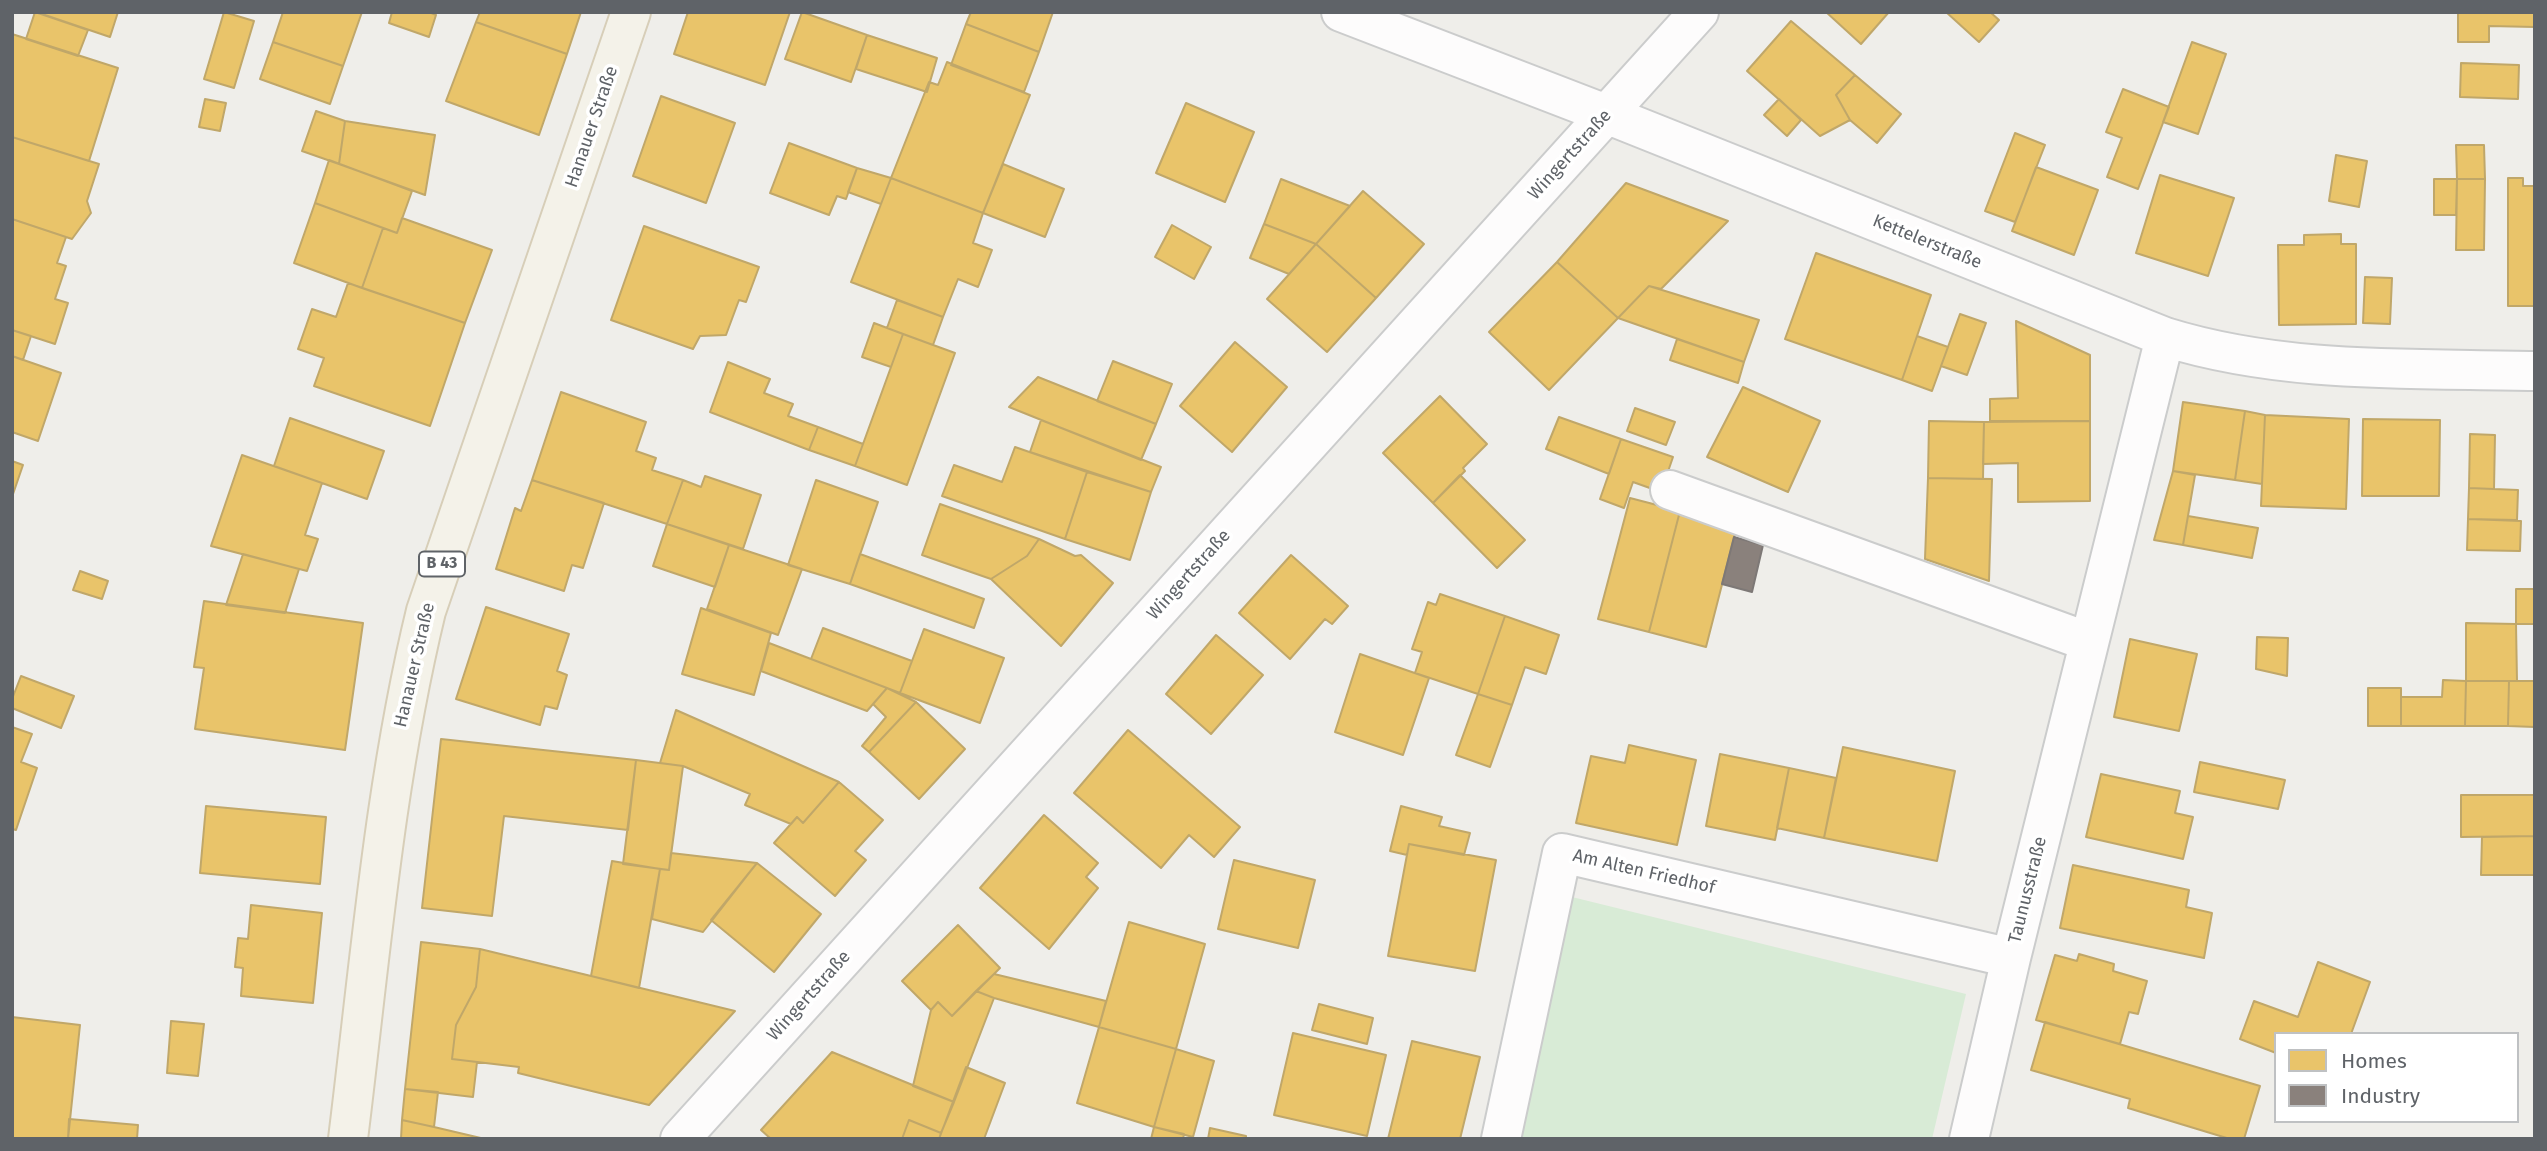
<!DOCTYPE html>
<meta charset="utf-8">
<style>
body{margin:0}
#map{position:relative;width:2547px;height:1151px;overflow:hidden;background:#efeeea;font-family:"Fira Sans",sans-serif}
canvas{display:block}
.frame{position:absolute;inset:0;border:14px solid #5f6368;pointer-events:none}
.legend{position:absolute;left:2274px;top:1032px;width:245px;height:91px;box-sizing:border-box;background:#fff;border:2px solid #bfc1c3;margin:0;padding:9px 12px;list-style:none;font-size:21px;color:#5f6368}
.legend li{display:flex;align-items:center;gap:14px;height:35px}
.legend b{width:35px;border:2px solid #bfc1c3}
</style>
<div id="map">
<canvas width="2547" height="1151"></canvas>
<div class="frame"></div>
<ul class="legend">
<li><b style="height:19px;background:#e9c46a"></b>Homes</li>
<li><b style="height:19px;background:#8a817c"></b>Industry</li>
</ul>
</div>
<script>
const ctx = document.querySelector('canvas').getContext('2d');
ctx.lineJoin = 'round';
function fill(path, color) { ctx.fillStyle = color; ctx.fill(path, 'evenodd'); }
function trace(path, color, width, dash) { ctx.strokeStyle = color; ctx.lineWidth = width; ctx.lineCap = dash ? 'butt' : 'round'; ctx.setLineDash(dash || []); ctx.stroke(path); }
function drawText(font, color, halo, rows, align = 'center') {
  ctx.font = font + ' "Fira Sans",sans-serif'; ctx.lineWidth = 7; ctx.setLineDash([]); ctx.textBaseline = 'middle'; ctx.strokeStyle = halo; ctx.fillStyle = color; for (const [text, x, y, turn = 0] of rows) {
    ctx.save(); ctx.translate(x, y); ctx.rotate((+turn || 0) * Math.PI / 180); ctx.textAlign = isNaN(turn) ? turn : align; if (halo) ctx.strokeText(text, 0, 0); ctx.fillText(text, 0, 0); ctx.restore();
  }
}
fill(new Path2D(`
 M1572,897l394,97 -34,145h-412z`), '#d8ebd6');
const homes = new Path2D(`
 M35,12l53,18 -10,26 -52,-17z
 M36,12h82l-8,25z
 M224,12l30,9 -20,67 -30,-9z
 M283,12h79l-19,54 -70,-24z
 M392,12h37l7,3 -7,22 -40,-14z
 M480,12h101l-14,42 -91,-32z
 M688,12h102l-25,73 -91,-31z
 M802,12l65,23 -16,47 -66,-23z
 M971,12h82l-14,40 -73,-28z
 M1826,12h63l-28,32z
 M1946,12h44l9,8 -20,22z
 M2458,12h77v15l-46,-1v16h-31z
 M1791,21l64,54 -19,20 14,25 -30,16 -73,-65z
 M476,22l91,32 -28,81 -93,-34z
 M966,24l73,28 -15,40 -73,-27z
 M12,34l106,34 -29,93 -77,-24z
 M867,35l70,23 -10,34 -71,-23z
 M273,42l70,24 -13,38 -70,-25z
 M2192,42l34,12 -28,80 -35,-12z
 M947,62l83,33 -47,118 -92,-35 38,-96 9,3z
 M2461,63l58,2 -1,34 -58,-2z
 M1855,75l46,39 -24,29 -27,-23 -14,-25z
 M2123,89l46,18 -31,82 -31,-12 15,-39 -16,-6z
 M661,96l74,27 -29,80 -73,-27z
 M205,99l21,4 -6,28 -21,-4z
 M1779,99l22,21 -14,16 -23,-21z
 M1186,103l68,29 -29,70 -69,-29z
 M316,111l29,10 -6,43 -37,-13z
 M345,121l90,14 -10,60 -86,-31z
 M2015,133l30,12 -30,77 -30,-11z
 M12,137l87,27 -12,37 4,12 -19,26 -60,-20z
 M789,143l68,25 -11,31 -9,-3 -8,19 -59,-22z
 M2456,145h28l1,34h-28z
 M2336,155l31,6 -8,46 -30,-6z
 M329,160l83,31 -15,42 -82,-30z
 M1003,164l61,25 -19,48 -62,-24z
 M2036,167l62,23 -24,65 -62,-24z
 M857,168l34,10 -10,26 -33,-12z
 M2160,175l74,23 -26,78 -72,-23z
 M891,178l92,35 -10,30 19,7 -14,37 -20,-8 -15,38 -92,-35z
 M2508,178h15v8h12v120h-27z
 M1281,179l69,27 -34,38 -52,-20z
 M2434,179h23l-1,36h-22z
 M2457,179h28l-1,71h-28z
 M1626,183l102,38 -67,68 -12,-3 -31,32 -61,-56z
 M1363,191l61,53 -48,54 -60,-54z
 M315,203l68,25 -21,60 -68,-25z
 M402,218l90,32 -27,73 -103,-35 21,-60 14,5z
 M12,219l54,18 -9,26 9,3 -11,33 13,4 -13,41 -43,-14z
 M1264,224l52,20 -27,30 -39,-16z
 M1172,225l39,22 -17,32 -39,-22z
 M644,226l115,41 -13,35 -7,-2 -13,35 -26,1 -7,13 -82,-29z
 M2341,234v10h15v80l-77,1 -1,-80h26v-10z
 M1316,244l60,54 -49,54 -60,-53z
 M1816,253l115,42 -29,85 -117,-41z
 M1557,262l61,56 -69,72 -60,-58z
 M2365,277l27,1 -2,46 -27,-1z
 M348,283l117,40 -35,103 -116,-40 10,-28 -26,-9 14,-40 24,8z
 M1649,286l110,34 -15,42 -126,-44z
 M897,300l46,17 -10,28 -46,-17z
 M1960,314l26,9 -19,52 -26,-9z
 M2016,321l74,34v66h-100v-22l28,-1z
 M874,323l29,11 -12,33 -29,-10z
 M12,330l19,6 -8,24 -11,-4z
 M903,334l52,19 -48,132 -52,-19z
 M1917,336l31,11 -16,44 -30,-11z
 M1677,339l67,23 -6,21 -68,-23z
 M1235,342l52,45 -55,65 -52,-46z
 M12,356l49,17 -23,68 -26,-9z
 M1113,361l59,23 -16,40 -59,-23z
 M728,362l42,17 -6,14 29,11 -5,12 30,11 -9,23 -99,-38z
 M1038,377l118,47 -15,36 -132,-53z
 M1743,387l77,34 -32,71 -81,-35z
 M561,392l85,30 -10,29 20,7 -4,12 31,10 -16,44 -135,-44z
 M1440,396l47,48 -24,24 2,3 -32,32 -50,-50z
 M2183,402l62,9 -10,69 -62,-9z
 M1635,408l40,14 -9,23 -39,-14z
 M2245,411l20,4 -3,69 -27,-4z
 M2265,415l84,4 -3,90 -85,-3z
 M1559,417l62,22 -12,35 -63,-25z
 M290,418l94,33 -17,48 -93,-33z
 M2363,419l77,1 -1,76h-77z
 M1041,420l120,47 -10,25 -121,-40z
 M1929,421l55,1 -1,57 -55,-1z
 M2090,421v80l-72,1v-39l-35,1 1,-42z
 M818,427l45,17 -8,22 -46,-16z
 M2470,434l25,1 -1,54 -25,-1z
 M1621,439l52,18 -12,35 -28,-10 -9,26 -24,-9z
 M1015,447l72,25 -22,67 -123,-43 12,-31 48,17z
 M242,455l80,28 -17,52 13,4 -11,32 -96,-25z
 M12,461l11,4 -11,32z
 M2173,471l22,4 -12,70 -29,-5z
 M1087,472l64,20 -21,68 -65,-21z
 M1460,475l65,65 -28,28 -64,-65z
 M705,476l56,19 -18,54 -76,-25 16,-44 18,7z
 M1928,478l64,1 -3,102 -64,-22z
 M532,480l72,23 -21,65 -11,-3 -8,26 -68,-22 19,-61 6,3z
 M816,480l62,22 -28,82 -62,-19z
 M2469,488l49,2 -1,30 -49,-1z
 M1630,498l50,13 -31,121 -51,-13z
 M940,504l99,35 -12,17 -36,23 -69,-24z
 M1680,511l57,15 -31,121 -57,-15z
 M2188,516l70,12 -6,30 -69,-13z
 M2468,519l53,2 -1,30 -53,-1z
 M667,524l62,21 -14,42 -62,-21z
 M1039,539l36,17 6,-1 32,28 -52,63 -70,-67 36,-23z
 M729,545l73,24 -24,66 -71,-26z
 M243,554l56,15 -14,44 -59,-8z
 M860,554l124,45 -10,29 -124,-44z
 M1291,555l57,51 -16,18 -7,-5 -35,40 -51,-46z
 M80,571l28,10 -6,18 -29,-9z
 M2516,589h19v35h-19z
 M1440,594l65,22 -27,78 -63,-21 7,-21 -10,-3 16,-47 8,3z
 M204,601l159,22 -18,127 -150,-21 9,-61 -10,-1z
 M486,607l83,27 -12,37 10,4 -10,34 -12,-3 -5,19 -84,-26z
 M701,608l70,25 -17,62 -72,-21z
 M1505,616l54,19 -13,39 -21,-7 -13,38 -34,-11z
 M2466,623l50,1 1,57h-51z
 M823,628l89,33 -12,32 -89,-34z
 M924,629l80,29 -24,65 -80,-30z
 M1216,635l47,40 -52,59 -45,-40z
 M2257,637l31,1 -1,38 -31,-7z
 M2130,639l67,15 -18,77 -65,-14z
 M769,643l42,16 76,29 -20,23 -106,-40z
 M1360,654l69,24 -26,77 -68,-23z
 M21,676l53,20 -13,32 -49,-20v-9z
 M2443,680l23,1 -1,45h-64v-29h41z
 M2466,681h43l-1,45h-43z
 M2509,681h26v46l-27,-1z
 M887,688l29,14 -47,50 -7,-6 24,-29 -13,-13z
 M2368,688h33v38h-33z
 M1478,694l34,11 -22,62 -34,-12z
 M916,702l49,47 -46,50 -50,-47z
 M676,710l163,72 -36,41 -6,-6 -6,7 -46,-19 5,-11 -67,-28 -23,-3z
 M12,727l20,7 -11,28 16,6 -21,62 -4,-1z
 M1128,730l112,97 -26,30 -25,-22 -28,33 -87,-75z
 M441,739l195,21 -8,70 -124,-14 -12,100 -70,-8z
 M1629,745l67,15 -19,85 -101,-22 15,-67 34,7z
 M1843,747l112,24 -18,90 -113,-23z
 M1720,754l69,14 -14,72 -69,-14z
 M636,760l47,6 -14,104 -46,-6z
 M2200,762l85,18 -7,29 -84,-17z
 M1789,768l47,10 -12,60 -47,-10z
 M2101,774l79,17 -5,22 18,4 -10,42 -97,-22z
 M839,782l44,38 -28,31 11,9 -31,36 -61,-53 23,-26 6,6z
 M2461,795h74v41l-74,1z
 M206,806l120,11 -6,67 -120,-11z
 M1401,806l41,11 -3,9 31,7 -6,22 -55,-11 -2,11 -17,-4z
 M1044,815l54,48 -12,14 12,11 -49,61 -69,-61z
 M2535,836v39h-54l1,-38z
 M1409,844l87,16 -21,111 -87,-15z
 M671,853l86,10 -54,69 -51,-13 8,-50 9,1z
 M1234,860l81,20 -17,68 -80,-19z
 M612,861l48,8 -21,119 -48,-12z
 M757,863l64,51 -47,58 -63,-52z
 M2073,865l116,25 -3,17 26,6 -8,45 -144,-30z
 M251,905l71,8 -9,90 -72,-7 2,-28 -8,-1 3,-29 10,1z
 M1129,922l76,22 -29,105 -77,-22z
 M958,925l42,43 -48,48 -14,-14 -7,8 -29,-29z
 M421,942l59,7 -4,38 -20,38 -4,34 25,3 -4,35 -68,-8z
 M480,949l111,27 144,35 -86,94 -131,-32 1,-6 -67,-8 4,-34 20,-38z
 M2079,954l35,10 -1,7 34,10 -9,33 -9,-2 -9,32 -84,-24 19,-65 22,6z
 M2318,962l52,20 -19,52h-75v19l-36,-14 14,-38 44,16z
 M994,974l112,27 -7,26 -105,-29 -18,-7z
 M976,991l18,7 -40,104 -41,-16 18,-76 7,-8 14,14z
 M1319,1004l54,14 -6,26 -55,-14z
 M12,1017l68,8 -12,114h-56z
 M171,1021l33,3 -6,52 -31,-3z
 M2045,1022l215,64 -16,53h-14l-102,-31 2,-9 -99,-29z
 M1099,1027l77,22 -22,78 -77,-24z
 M1293,1033l93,22 -19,81 -93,-21z
 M1412,1041l68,16 -20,82h-72z
 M1176,1049l38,12 -21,76 -39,-10z
 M832,1052l122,50 -13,31 -32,-13 -7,19h-131l-10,-9z
 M966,1067l39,16 -21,56h-45z
 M405,1089l33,3 -4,35 -32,-7z
 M69,1119l69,6 -1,14h-69z
 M402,1120l32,7 51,12h-84z
 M909,1120l32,13 -2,6h-37z
 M1154,1127l30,7 -1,5h-32z
 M1210,1128l36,8v3h-38z`);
fill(homes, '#e9c46a');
trace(homes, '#c0a769', 2);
const industry = new Path2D(`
 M1734,537l29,8 -11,47 -30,-8z`);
fill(industry, '#8a817c');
trace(industry, '#7d7876', 2);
const minor = new Path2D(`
 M1341,12l265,102 559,223c119,37 246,31 370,34
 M1670,490l419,152
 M680,1139l1019,-1127
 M1501,1139l61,-286 449,105
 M1969,1139l42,-181 154,-621`);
const primary = new Path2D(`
 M348,1139c22,-177 36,-355 78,-528l205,-599`);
trace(minor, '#cbcccc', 42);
trace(primary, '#d7ceb8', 42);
trace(minor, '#fdfcfc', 38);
trace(primary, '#f4f2e9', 38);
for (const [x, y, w] of [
 [442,564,46]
]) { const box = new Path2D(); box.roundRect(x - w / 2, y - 12.5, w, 25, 5); ctx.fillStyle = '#fff'; ctx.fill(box); trace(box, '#5f6368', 2); }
drawText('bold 16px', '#5f6368', null, [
 ["B 43",442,564]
]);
drawText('18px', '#5f6368', '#fff', [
 ["Hanauer Straße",592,127,-71],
 ["Wingertstraße",1570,155,-48],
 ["Kettelerstraße",1927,242,22],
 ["Wingertstraße",1189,575,-48],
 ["Hanauer Straße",415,665,-77],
 ["Am Alten Friedhof",1644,872,13],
 ["Taunusstraße",2028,890,-76],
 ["Wingertstraße",809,996,-48]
]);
</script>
